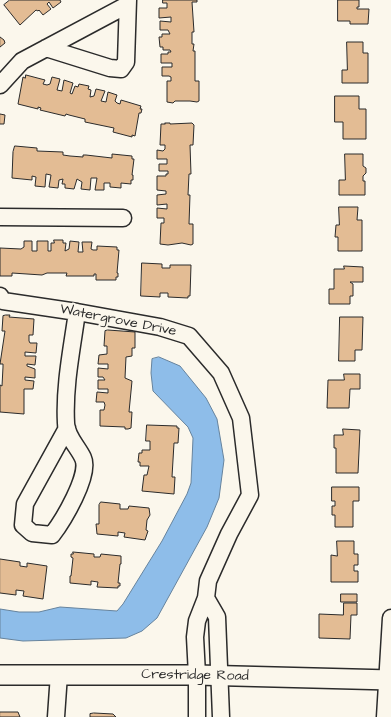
<!DOCTYPE html>
<style>
body{margin:0}
canvas{display:block;background:#fbf7ec}
</style>
<canvas width="391" height="717"></canvas>
<script>
const ctx = document.querySelector('canvas').getContext('2d');
ctx.lineJoin = 'round';
function fill(path, color) { ctx.fillStyle = color; ctx.fill(path, 'evenodd'); }
function trace(path, color, width, dash) { ctx.strokeStyle = color; ctx.lineWidth = width; ctx.lineCap = dash ? 'butt' : 'round'; ctx.setLineDash(dash || []); ctx.stroke(path); }
function drawText(font, color, halo, rows, align = 'center') {
  ctx.font = font + ' "Architects Daughter",sans-serif'; ctx.lineWidth = 4; ctx.setLineDash([]); ctx.textBaseline = 'middle'; ctx.strokeStyle = halo; ctx.fillStyle = color; for (const [text, x, y, turn = 0] of rows) {
    ctx.save(); ctx.translate(x, y); ctx.rotate((+turn || 0) * Math.PI / 180); ctx.textAlign = isNaN(turn) ? turn : align; if (halo) ctx.strokeText(text, 0, 0); ctx.fillText(text, 0, 0); ctx.restore();
  }
}
const water = new Path2D(`
 M159,357l21,9 26,32 11,21 7,41 -5,38 -12,29 -50,91 -15,13 -16,7 -103,3 -23,-3v-29l19,3h20l21,-5 57,4 6,-7 39,-63 25,-47 4,-11 2,-45 -5,-11 -35,-36 -2,-18 1,-14z`);
fill(water, '#8ebde9');
trace(water, '#66839d', 1);
const building = new Path2D(`
 M10,0h50l1,2 -8,6 -4,-6 -2,2 4,5 -8,6 -4,-5 -1,1 -2,-1 -16,15 -16,-20z
 M163,0h34v2h-5l2,30h-2v12h2l-1,7h2v30h4v20l-2,1 -7,-1h-15l-2,2 -6,-1v-21h4v-4l-2,-1h-7v-9h10v-4h-11v-9h7v-2h3l-1,-2h-7v-3h-3l-1,-10h3v-3h8l-2,-4h-8v-9l11,1v-5l-12,1v-10h8v-5h-4z
 M338,0h21v7h-2v2h12l-1,15h-18v-3h-12z
 M0,37l4,3 1,3 -5,4z
 M347,42h16v11h5v30h-26v-13h5z
 M26,75l19,5 -2,4 4,1 3,-1 2,-7 8,2 -3,11 5,1 2,-11 9,3 -3,10 2,1 3,-8 3,1 1,-3 10,2 -1,3 3,1 -1,7 4,-1 2,-7 9,2 -4,10 5,1 2,-10 9,3 -2,6 2,2 3,1 1,-4 20,6 -1,3h2l-1,4h-2l-4,23 -3,-1v2l-19,-5 1,-4 -29,-6v-3l-16,-4 -3,-1 -1,2 -25,-6 1,-2 -3,-1v2l-20,-5 5,-27 2,1z
 M335,96h24v13h7v30h-23v-17h-8z
 M0,114l5,1 -1,9h-4z
 M165,123h5v1l22,-1 2,2 -1,20h-3l1,29h-2l-1,21h2l-1,29h4v20l-2,1 -9,-2 -14,2 -8,-1 1,-21h3v-5h-7v-10l10,1v-5l-10,1v-10l9,-1v-3l-9,-1v-14h9v-2h2v-3h-9v-7h8v-5h-10v-9l6,1 2,-2v-4h-5l1,-21h4z
 M15,146l22,2v3l26,1v3l7,1 13,1v-2h3l26,3v-4l20,2v3h2l-2,16h1v5h-2v4l-10,-1v5l-11,-1v-4h-6v7h-9l2,-12h-6l-1,12 -9,-1 1,-7 -5,-3 -3,10 -9,-1v-4h-3l1,-5 -4,1 -1,8 -9,-1 2,-12 -5,-1 -1,13 -10,-1 1,-9 -4,-1v4l-20,-2 1,-26z
 M345,154h18v12l3,2v5l-3,3v5h2v14h-26v-15h6z
 M339,207h19l-1,13h5v31h-24v-14h-3l1,-12h3z
 M54,240h9v3h3l-1,8 4,-2 1,-8 9,1 -1,10h5l-1,-10h10l-1,7 2,1h4v-4l20,1v3h2l-2,23h1v4h-2v3h-20v-6h-2v2h-28l1,-3h-20l-5,2 -30,-2v3h-12v-28l21,1 3,-2v-6h8v10h5v-10h11v10h3v-8h3z
 M142,263l20,1v4h8v-3h21l-1,31h-2v2l-20,-1v-4h-8v4l-19,-1z
 M344,266l19,1v15h-13l3,2v12h-3v8h-21v-15h5v-20h10z
 M6,315h4l-1,2 25,2 -1,16h-4v6l1,2h7l-1,10 -11,-1v4h11l-1,9 -8,-1v2l8,3v9l-10,-1v3l9,1 -1,8h-9v25l-24,-2v-27l2,1 1,-19v-3h-3l5,-33h-3l1,-15z
 M340,317h23l-1,33h-7v11h-16z
 M108,330l27,2v16h-3v8l-6,1 -1,21 7,3 -3,31h3l-1,16 -3,1h-3v-2l-25,-1v-16h4l1,-5 -1,-3h-8l1,-10 11,1v-4h-10v-9h7l-2,-3h-5v-9l10,1v-5h-10l1,-9 8,-1v-8h-3l1,-15z
 M344,374h16v15h-10l-1,19h-22l1,-28h16z
 M147,425l30,1v2h2l-1,15h-4l-2,34h3l-1,17 -32,-3 2,-16h3l2,-9h-9v-4h-2l1,-9h3v-3h8v-9h-4z
 M343,429l17,1 -2,43h-22v-25h-2v-13h9z
 M332,487h27v14h-6v26h-18v-12h-3v-9h3v-5h-3z
 M101,502l19,2v5h8l1,-3 20,2 1,7 -3,5 -1,10 2,1 -3,9 -21,-3 1,-4 -7,-1v4l-21,-2 -1,-10h3v-19z
 M337,541h17v13h4v11h-4v6h4v11h-27v-27l6,1z
 M73,552l21,2v3h6l1,-3 20,2v8h-1l-2,19h2v3h-2v2l-21,-1 1,-5 -7,-1v4l-21,-2v-7h1l2,-18 -2,-1v-3h2z
 M0,559l20,3v4l7,1v-4l20,3 -4,33 -20,-3 1,-5 -8,-1v5l-16,-2z
 M341,594h16v8h-16z
 M344,603h13v12h-6l-1,24 -31,-1v-24l24,1z
 M0,712h18l2,5h-20z
 M94,713l19,1 3,3h-26v-3z`);
fill(building, '#e3bc94');
trace(building, '#2b2b2b', 1);
const minor = new Path2D(`
 M46,48l64,20 11,1 5,-7 2,-62
 M0,85l22,-24 105,-56
 M0,217l123,1
 M0,296l3,5 74,11 83,15 29,9 32,37 20,45 9,77 -21,39 -21,47 -2,17 -9,23 -2,16 2,38v42
 M67,428l-42,76 -2,21 9,8 20,2c10,-13 39,-60 31,-77 -5,-11 -17,-22 -17,-35 -2,-37 6,-75 11,-111
 M206,598l11,19 4,100
 M56,717l3,-43
 M385,717l6,-99`);
const tertiary = new Path2D(`
 M0,675h197l194,5`);
trace(minor, '#2b2b2b', 19);
trace(tertiary, '#2b2b2b', 22);
trace(minor, '#fbf7ec', 16);
trace(tertiary, '#fbf7ec', 19);
drawText('14px', '#2b2b2b', '#fbf7ec', [
 ["Watergrove Drive",118,321,11],
 ["Crestridge Road",195,676,1]
]);
</script>
